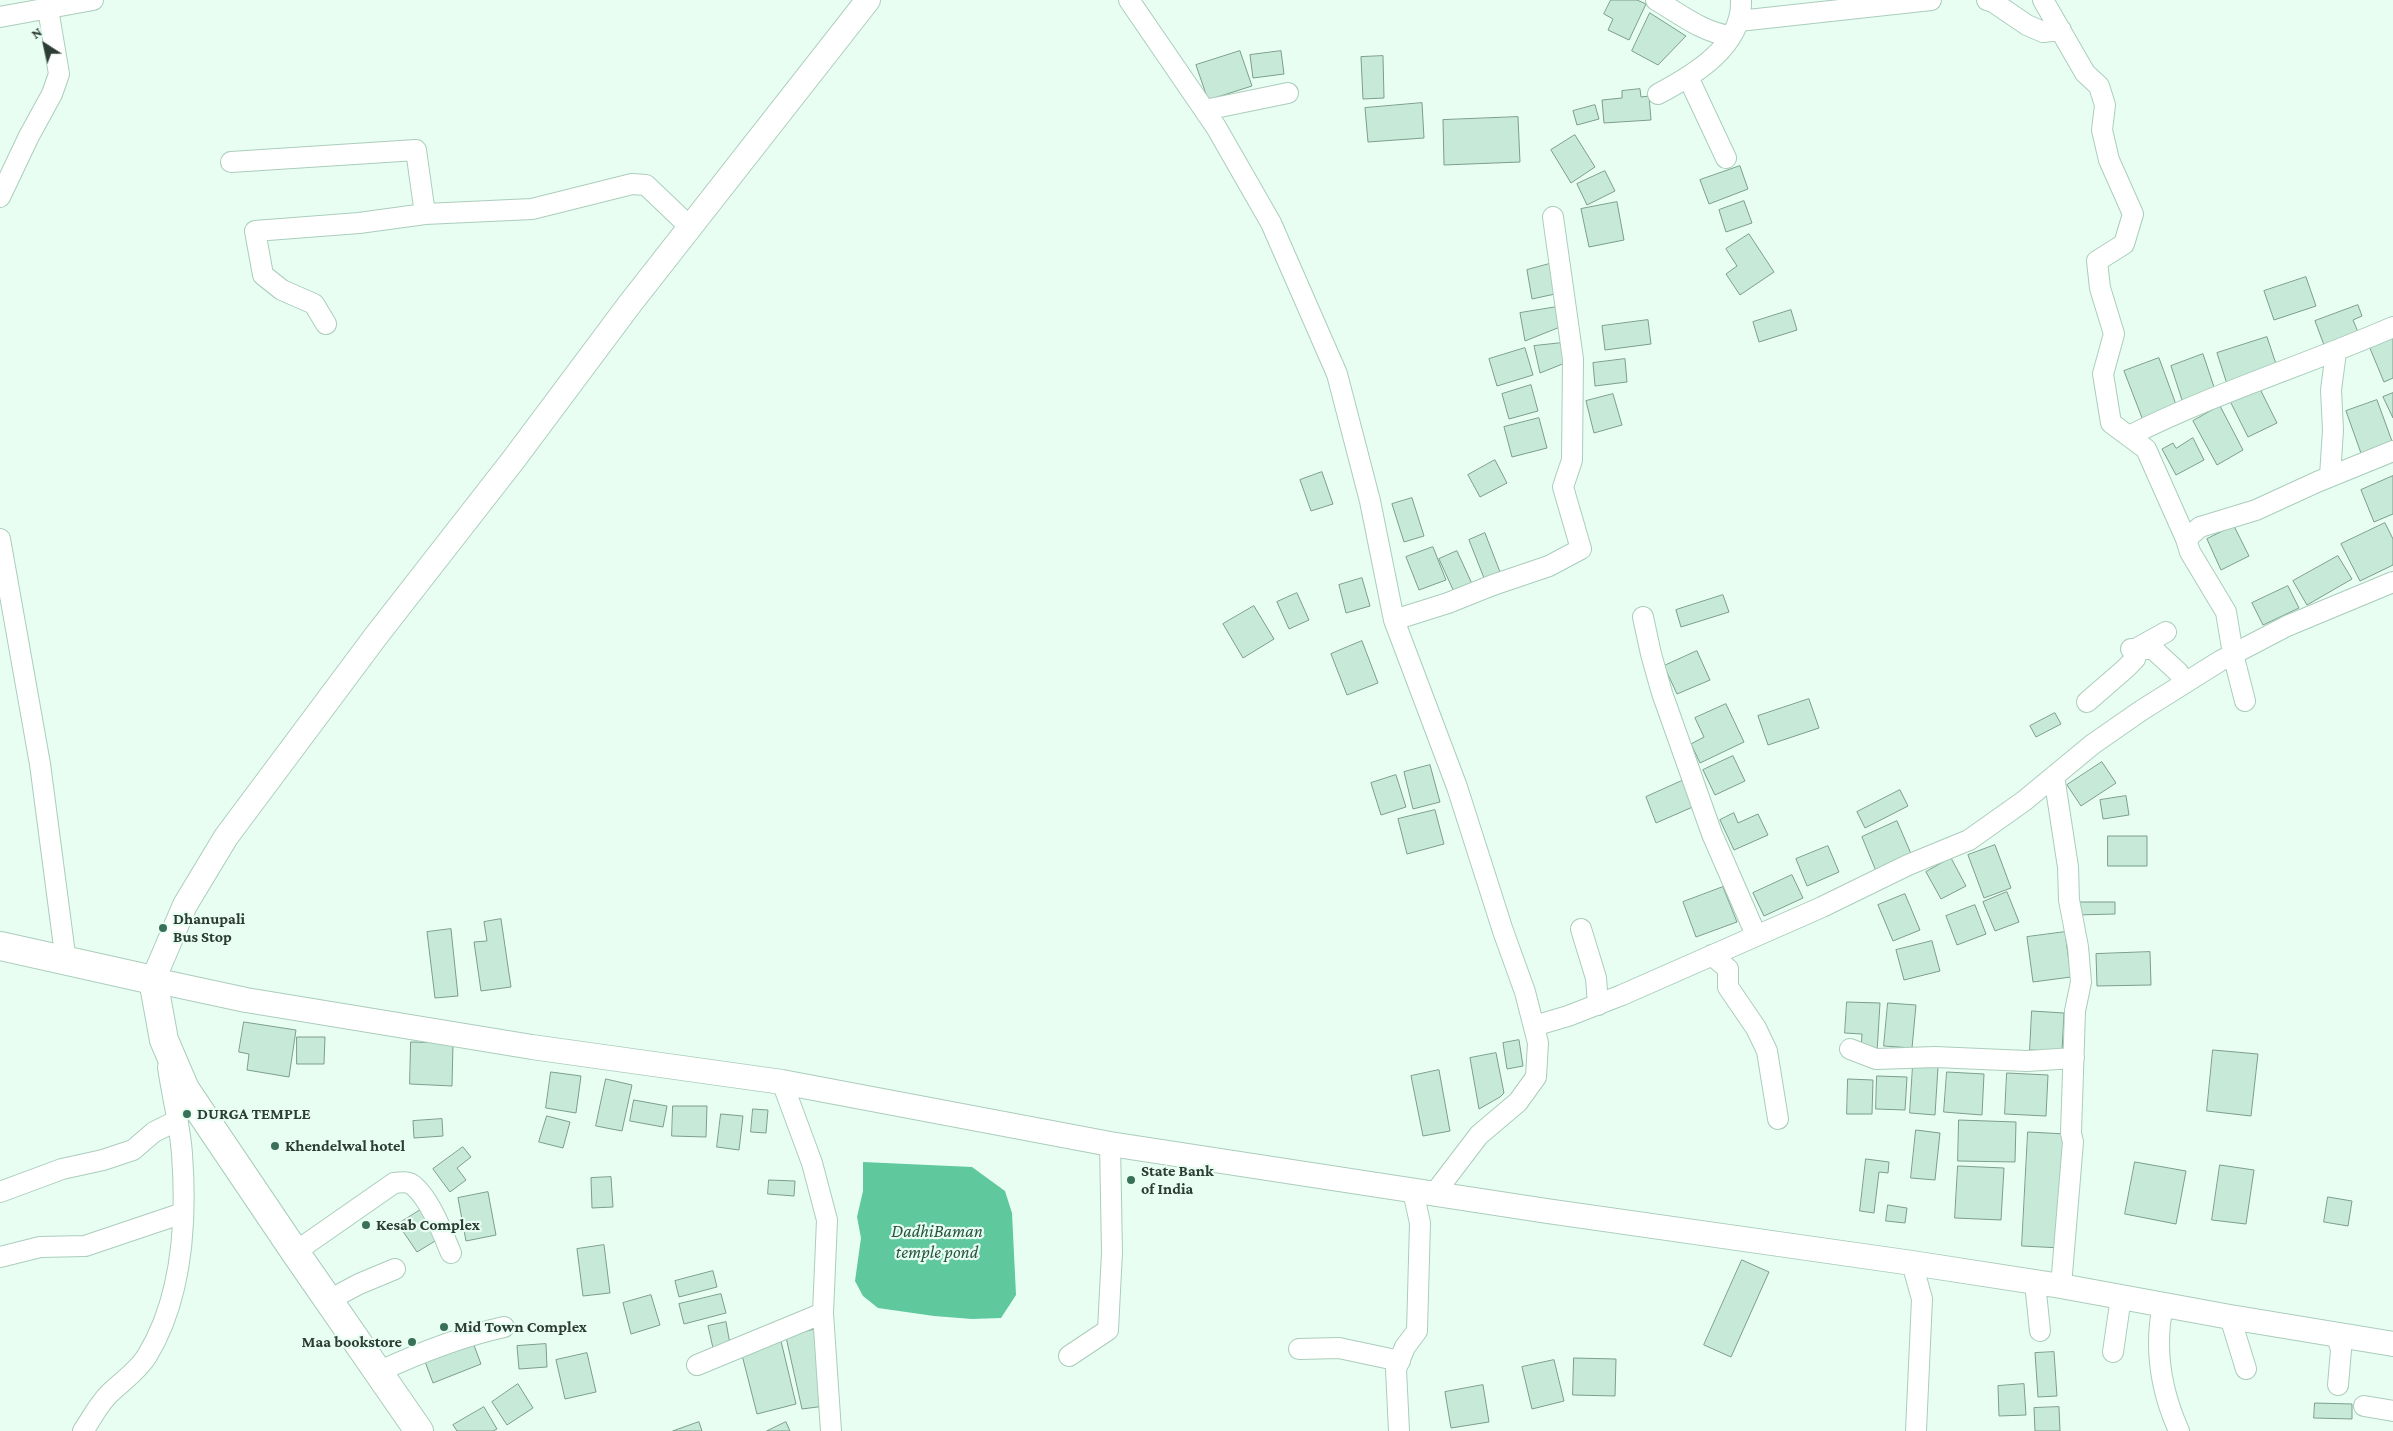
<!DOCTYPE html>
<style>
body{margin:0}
#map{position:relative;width:2393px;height:1431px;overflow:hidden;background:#e9fef3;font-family:"Crimson Pro",serif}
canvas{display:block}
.north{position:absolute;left:20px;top:20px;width:50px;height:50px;-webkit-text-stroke:4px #e9fef3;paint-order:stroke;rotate:325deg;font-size:14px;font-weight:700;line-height:20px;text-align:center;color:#2d3c35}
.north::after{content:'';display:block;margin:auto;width:18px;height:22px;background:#2d3c35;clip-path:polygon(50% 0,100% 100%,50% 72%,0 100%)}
</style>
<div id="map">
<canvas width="2393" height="1431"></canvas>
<div class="north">N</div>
</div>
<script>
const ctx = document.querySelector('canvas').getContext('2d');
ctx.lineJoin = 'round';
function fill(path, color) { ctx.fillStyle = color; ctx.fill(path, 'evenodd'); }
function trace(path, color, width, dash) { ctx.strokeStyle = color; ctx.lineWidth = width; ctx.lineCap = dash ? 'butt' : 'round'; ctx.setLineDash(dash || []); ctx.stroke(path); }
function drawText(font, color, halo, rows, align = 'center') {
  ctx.font = font + ' "Crimson Pro",serif'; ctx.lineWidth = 4.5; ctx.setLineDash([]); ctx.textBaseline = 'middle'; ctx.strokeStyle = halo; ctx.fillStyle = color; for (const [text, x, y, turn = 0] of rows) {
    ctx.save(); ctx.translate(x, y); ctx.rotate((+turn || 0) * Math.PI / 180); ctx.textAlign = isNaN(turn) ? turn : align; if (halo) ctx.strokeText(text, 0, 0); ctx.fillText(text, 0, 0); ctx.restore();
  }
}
fill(new Path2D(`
 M863,1162l109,5 33,24 7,22 4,82 -15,23 -29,1 -38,-3 -56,-8 -15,-12 -8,-15 6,-43 -4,-21 6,-26z`), '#5fc99d');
const building = new Path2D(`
 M1611,0h26l9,4 -17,36 -21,-10 5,-11 -9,-5z
 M1650,13l36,23 -28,29 -26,-14z
 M1240,51l12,35 -44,14 -12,-35z
 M1281,51l3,23 -31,4 -3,-23z
 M1383,56l1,42 -21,1 -2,-42z
 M1640,89l1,8 8,-1 2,24 -47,3 -2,-23 20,-2v-7z
 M1422,103l2,35 -56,4 -3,-34z
 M1595,105l4,14 -22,6 -4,-14z
 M1518,117l2,45 -76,3 -1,-45z
 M1575,135l20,32 -24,16 -20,-33z
 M1740,166l8,23 -39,15 -9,-24z
 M1605,171l10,20 -28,14 -10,-21z
 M1744,201l8,22 -26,9 -7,-22z
 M1617,202l7,38 -35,7 -8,-38z
 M1749,234l25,38 -34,23 -14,-21 11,-8 -11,-17z
 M1553,263l2,31 -23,5 -5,-29z
 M2306,277l10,29 -42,14 -10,-29z
 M2358,305l4,11 -9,4 5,12 -34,13 -9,-24z
 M1557,307l3,20 -35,14 -5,-28z
 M1791,310l6,20 -38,12 -6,-20z
 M1648,320l3,24 -46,6 -3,-24z
 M2393,336v42l-9,4 -15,-36z
 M2267,337l10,30 -50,17 -10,-31z
 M1562,343l3,20 -25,10 -6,-27z
 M1525,348l8,27 -36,11 -8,-27z
 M2203,354l13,39 -33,10 -12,-37z
 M2159,358l19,52 -34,13 -20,-52z
 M1625,359l2,23 -32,4 -2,-23z
 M1531,385l7,26 -29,8 -7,-25z
 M2259,387l18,36 -29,14 -18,-36z
 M2393,393v25l-10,-21z
 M1613,394l9,31 -28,8 -8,-32z
 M2377,400l16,44 -31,12 -16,-45z
 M2220,406l23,44 -26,15 -24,-44z
 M1539,418l8,30 -35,9 -8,-30z
 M2193,438l11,22 -28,15 -14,-26 11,-6 3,5z
 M1495,460l12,23 -27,14 -12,-22z
 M1322,472l11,32 -22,7 -11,-31z
 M2393,476v38l-19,8 -13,-32z
 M1412,498l12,38 -20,6 -12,-38z
 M2385,523l8,16v26l-33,16 -19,-37z
 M2234,526l15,30 -28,14 -14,-31z
 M1485,533l15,39 -16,6 -15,-38z
 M1433,547l13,33 -27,10 -13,-33z
 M1457,551l16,35 -18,8 -16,-35z
 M2338,556l14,23 -45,26 -14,-24z
 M1362,578l8,28 -24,7 -7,-28z
 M2288,586l11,22 -36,17 -11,-22z
 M1297,593l12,27 -20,9 -12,-27z
 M1723,595l6,17 -48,15 -5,-17z
 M1254,606l20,33 -31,19 -20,-34z
 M1362,641l16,42 -31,12 -16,-41z
 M1697,651l13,29 -33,14 -13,-28z
 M1809,699l10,29 -51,17 -10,-29z
 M1726,704l18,38 -44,21 -9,-19 13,-7 -9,-19z
 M2055,713l6,11 -25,13 -6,-11z
 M1733,756l12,25 -30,14 -12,-25z
 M2102,762l14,21 -35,23 -14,-21z
 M1430,765l10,37 -27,7 -9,-37z
 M1396,775l10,32 -25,8 -10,-32z
 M1684,780l11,26 -39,17 -10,-26z
 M1900,790l8,16 -43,22 -8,-16z
 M2126,796l3,19 -26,4 -3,-19z
 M1435,810l9,34 -37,10 -9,-35z
 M1734,813l4,10 20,-9 10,21 -34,15 -14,-30z
 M1897,821l15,35 -36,15 -14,-34z
 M2108,836h39v30h-39z
 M1995,845l16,43 -27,10 -16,-43z
 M1828,846l11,26 -32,14 -11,-27z
 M1951,858l15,28 -25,13 -15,-27z
 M1792,875l11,23 -39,18 -11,-23z
 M1723,887l14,35 -41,15 -13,-35z
 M2007,892l12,30 -24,9 -12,-29z
 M1905,894l15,36 -27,11 -15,-36z
 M2076,902h39v12l-39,1z
 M1975,905l11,29 -29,11 -11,-29z
 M501,919l10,68 -30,4 -7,-49 13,-1 -3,-19z
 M451,929l7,67 -23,2 -8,-66z
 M2065,932l6,45 -38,5 -6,-45z
 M1932,941l8,30 -36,9 -8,-30z
 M2150,952l1,33 -54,1 -1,-32z
 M1847,1002l33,1 -3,49 -16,-1 1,-17 -17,-1z
 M1888,1003l28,2 -4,43 -28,-2z
 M2032,1011l32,2 -2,39 -32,-2z
 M244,1022l52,8 -7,47 -42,-7 2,-16 -10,-2z
 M297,1037h28l-1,27h-27z
 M1519,1040l4,26 -16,3 -4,-26z
 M411,1042l42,1 -1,43 -42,-2z
 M2213,1050l45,4 -7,62 -44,-5z
 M1496,1053l8,40 -4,4 -21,12 -9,-51z
 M1913,1065l25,2 -3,48 -25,-2z
 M1439,1070l11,61 -27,5 -12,-60z
 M551,1072l30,4 -5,37 -30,-5z
 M1947,1072l37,2 -2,41 -38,-3z
 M2007,1073l41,2 -2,41 -41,-2z
 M1877,1076l30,1 -2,33 -29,-1z
 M606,1079l26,6 -10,46 -26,-5z
 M1848,1079l25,1 -1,34h-25z
 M634,1100l33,6 -4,21 -33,-6z
 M673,1106h34l-1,31 -34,-1z
 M753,1109l15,1 -2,23 -15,-1z
 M721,1114l22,2 -4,34 -22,-3z
 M547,1116l23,6 -7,26 -24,-6z
 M442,1119l1,17 -29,2 -1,-17z
 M1959,1120l57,2 -1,40 -57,-1z
 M1916,1130l24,3 -5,47 -24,-2z
 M2028,1132l38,2 -5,114 -39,-2z
 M463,1147l8,10 -14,11 9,12 -16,12 -17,-23z
 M1866,1159l23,3 -1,11 -9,-1 -5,41 -14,-2z
 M2135,1162l51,9 -10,53 -51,-10z
 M2220,1165l34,5 -8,54 -34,-4z
 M1958,1166l46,2 -3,52 -46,-2z
 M611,1177l2,30 -21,1 -1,-30z
 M769,1180l26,1 -1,15 -26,-2z
 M488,1192l8,43 -30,6 -8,-43z
 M2328,1197l24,4 -4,25 -24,-4z
 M1888,1205l19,3 -2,15 -19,-2z
 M422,1209l18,29 -23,14 -19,-28z
 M604,1245l6,48 -27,3 -6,-47z
 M1742,1260l27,12 -38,85 -27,-12z
 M713,1271l4,16 -38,10 -4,-16z
 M721,1294l5,19 -42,11 -5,-20z
 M651,1295l9,30 -29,9 -8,-31z
 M726,1322l4,22 -17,4 -5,-22z
 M820,1328l5,78 -23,3 -16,-72z
 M472,1340l9,24 -48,19 -9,-24z
 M781,1341l15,63 -39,10 -16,-63z
 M546,1344l1,23 -28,2 -2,-23z
 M2054,1352l3,44 -19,1 -3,-44z
 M587,1353l9,39 -31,7 -9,-39z
 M1574,1358l42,1 -1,37 -42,-1z
 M1554,1360l10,41 -32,8 -10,-42z
 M518,1384l15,24 -26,17 -15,-23z
 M2024,1384l2,31 -27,1 -1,-30z
 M1483,1385l6,37 -38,6 -6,-36z
 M2315,1403l37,1v15l-38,-1z
 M484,1407l13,22 -4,2h-36l-4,-6z
 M2059,1407l1,24h-25l-1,-23z
 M699,1422l3,9h-29z
 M786,1422l4,9h-23z`);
fill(building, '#c6e9d8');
trace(building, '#7c9e8d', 1);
const minor = new Path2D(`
 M1129,0l87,127 55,96 66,151 33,127 24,119 63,167 46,144 22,61 13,51 -2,34 -18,25 -39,33 -45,59
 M1656,0c24,14 46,32 74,36
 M1987,0l6,2 34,23 16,7 18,-2
 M2043,0l42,73 14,13 6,19 -3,25 7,30 24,54 -9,30 -27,17 3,27 14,46 -11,40 8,49 35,26 40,90 4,13 36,60 7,42 12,47
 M0,17l93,-17
 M1739,21l192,-21
 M1688,77l38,81
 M1658,94c36,-19 85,-48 83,-94
 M1205,110l83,-17
 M231,162l185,-12 9,64
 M0,197l29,-61 23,-42 7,-20 -11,-65
 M326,324l-12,-20 -32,-14 -19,-15 -8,-44 104,-8 66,-9 107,-5 100,-25 14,1 44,42
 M2129,436c85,-43 177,-71 264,-109
 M2330,476l3,-46 -2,-40 5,-38
 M0,539l40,225 26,198
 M2186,539l14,-12 56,-17 61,-28 76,-31
 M1643,617l8,37 11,39 50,141 44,101
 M1394,620l54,-17 45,-18 56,-19 32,-17 -18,-62 9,-27 1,-101 -20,-142
 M2131,649h22l25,23 7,11
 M2087,702l38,-33 10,-10 4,-12 27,-15
 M2054,776l14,91 1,33 9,47 3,35 -6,29 -4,122 2,9 -12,144
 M1581,929l15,49 2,27
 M1712,955l16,14v18l28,41 11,23 11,68
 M1534,1026l34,-10 54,-21 200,-88 86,-42 61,-25 55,-39 69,-57 49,-34 78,-49 67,-35 106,-44
 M1850,1049l26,10 59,-2 92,4 47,-3
 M782,1082l30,81 15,57 -4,93 8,118
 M0,1192l62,-23 41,-9 30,-10 21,-18 22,-11
 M295,1252l99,-69c7,-1 15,-2 20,3 17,15 28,46 37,67
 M0,1257l40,-10 45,-1 98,-33
 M1912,1263l10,36 -6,132
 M2035,1283l5,48
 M329,1300l30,-16 36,-15
 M2163,1305c-9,43 -2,86 16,126
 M2230,1317l16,52
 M2337,1336l4,14 -3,35
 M1299,1349l40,-1 61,13
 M2113,1352l8,-55
 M1069,1356l39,-26 4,-78 -2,-108
 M697,1365l126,-52
 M378,1372c41,-19 81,-35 126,-45
 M2364,1406l29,5
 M83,1431c9,-13 15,-26 26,-37 13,-13 28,-22 38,-38 36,-59 40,-134 35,-202 -2,-29 -10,-58 -14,-87
 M1399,1431l-3,-62 9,-22 12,-16 3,-108 -7,-32`);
const tertiary = new Path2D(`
 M868,0l-239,305 -115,154 -138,177 -150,201 -41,68 -32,75 93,20 286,47 250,35 328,62 437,67 365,52 149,23 169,31 163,27`);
const primary = new Path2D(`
 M0,946l153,34 11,60 21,49 110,163 124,179`);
trace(minor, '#aacdbc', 22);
trace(tertiary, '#aacdbc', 26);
trace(primary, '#aacdbc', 30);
trace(minor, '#fff', 20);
trace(tertiary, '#fff', 24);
trace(primary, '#fff', 28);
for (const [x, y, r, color] of [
 [163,928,5,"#387058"],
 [187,1114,5,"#387058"],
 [275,1146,5,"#387058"],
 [1131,1180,5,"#387058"],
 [366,1225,5,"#387058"],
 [444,1327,5,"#387058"],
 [412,1342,5,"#387058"]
]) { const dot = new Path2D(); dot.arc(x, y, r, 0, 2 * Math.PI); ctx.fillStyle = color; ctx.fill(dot); trace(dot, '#e9fef3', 2); }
drawText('bold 16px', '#2d3c35', '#e9fef3', [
 ["Dhanupali",173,919],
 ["Bus Stop",173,937],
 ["DURGA TEMPLE",197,1114],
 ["Khendelwal hotel",285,1146],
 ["State Bank",1141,1171],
 ["of India",1141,1189],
 ["Kesab Complex",376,1225],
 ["Mid Town Complex",454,1327],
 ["Maa bookstore",402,1342,"right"]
], 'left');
drawText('italic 18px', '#275340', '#e9fef3', [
 ["DadhiBaman",937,1231],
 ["temple pond",937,1252]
]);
</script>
